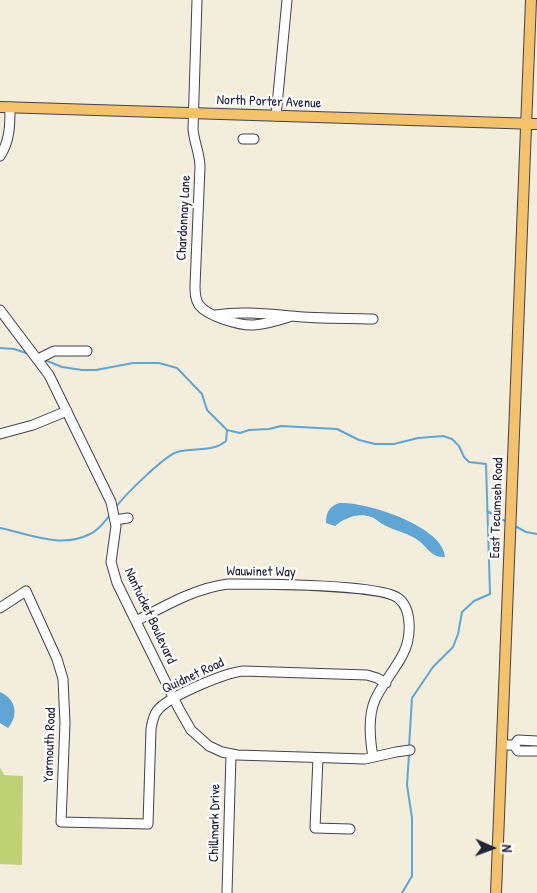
<!DOCTYPE html>
<style>
body{margin:0}
#map{position:relative;width:537px;height:893px;overflow:hidden;background:#f3eedb;font-family:"Patrick Hand",sans-serif}
canvas{display:block}
.north{position:absolute;left:467px;top:823px;width:50px;height:50px;-webkit-text-stroke:4px #fff;paint-order:stroke;rotate:92deg;font-size:14px;font-weight:700;line-height:20px;text-align:center;color:#22223b}
.north::after{content:'';display:block;margin:auto;width:18px;height:22px;background:#22223b;clip-path:polygon(50% 0,100% 100%,50% 72%,0 100%)}
</style>
<div id="map">
<canvas width="537" height="893"></canvas>
<div class="north">N</div>
</div>
<script>
const ctx = document.querySelector('canvas').getContext('2d');
ctx.lineJoin = 'round';
function fill(path, color) { ctx.fillStyle = color; ctx.fill(path, 'evenodd'); }
function trace(path, color, width, dash) { ctx.strokeStyle = color; ctx.lineWidth = width; ctx.lineCap = dash ? 'butt' : 'round'; ctx.setLineDash(dash || []); ctx.stroke(path); }
function drawText(font, color, halo, rows, align = 'center') {
  ctx.font = font + ' "Patrick Hand",sans-serif'; ctx.lineWidth = 4.5; ctx.setLineDash([]); ctx.textBaseline = 'middle'; ctx.strokeStyle = halo; ctx.fillStyle = color; for (const [text, x, y, turn = 0] of rows) {
    ctx.save(); ctx.translate(x, y); ctx.rotate((+turn || 0) * Math.PI / 180); ctx.textAlign = isNaN(turn) ? turn : align; if (halo) ctx.strokeText(text, 0, 0); ctx.fillText(text, 0, 0); ctx.restore();
  }
}
fill(new Path2D(`
 M0,767l4,8 19,1 -1,89 -22,-1z`), '#bfd174');
fill(new Path2D(`
 M339,503c25,-2 105,23 106,54 -13,1 -17,-9 -26,-16 -10,-8 -24,-10 -35,-16 -5,-2 -8,-7 -13,-8 -12,-5 -27,1 -36,9l-9,-3c0,-11 3,-16 13,-20z
 M0,692c16,7 19,23 8,36l-8,-5z`), '#5fa5d5');
trace(new Path2D(`
 M0,348l14,1 15,5
 M45,360l17,7 20,3h14l37,-7h26l18,5 25,26 5,16 20,20 13,3 9,-3 20,-1 12,-3 56,3 22,11 16,4h19l24,-6 25,-2 9,3 7,7 5,11 5,5 17,2 4,130 -16,7 -12,11 -4,22 -5,13 -20,20 -21,31 -3,49
 M116,507c9,-12 47,-50 61,-55 16,-5 35,1 49,-11l1,-11
 M487,511l20,11
 M513,525l13,7 11,2
 M0,528c29,6 61,21 90,6 9,-4 14,-12 20,-19
 M402,893l10,-17v-58l-5,-33 2,-31`), '#5fa5d5', 2);
const minor = new Path2D(`
 M197,0l-4,129c1,13 7,25 7,38l-5,119c0,7 0,13 4,19 8,11 41,21 55,20 13,-1 26,-5 38,-9
 M276,116l11,-116
 M243,139h11
 M0,156c10,-15 10,-31 10,-49
 M0,310l49,65 62,127 5,24 -5,36 6,21 62,126 12,21 18,16 13,6 15,3 128,4 31,-7 14,-2
 M216,315c25,-4 51,-1 76,1 27,3 54,2 81,3
 M38,359l16,-8h33
 M0,434l33,-9 34,-14
 M115,520l13,-2
 M0,608l26,-17 31,68 6,20 2,44 -4,99 87,2 3,-95c1,-6 2,-13 6,-18 11,-15 68,-38 86,-40l124,4 10,3 9,5
 M136,621c29,-15 59,-33 92,-37 28,0 152,0 170,14 15,11 13,41 5,56 -8,16 -21,30 -28,46 -7,16 -5,40 -2,57
 M502,745h12l4,6h19
 M514,745l4,-5 19,1
 M318,758l-3,70 35,1
 M227,893l4,-139`);
const major = new Path2D(`
 M0,107l537,17
 M496,893l35,-893`);
trace(minor, '#414153', 11);
trace(major, '#414153', 12);
trace(minor, '#fff', 9);
trace(major, '#f3c26a', 10);
drawText('14px', '#22223b', '#fff', [
 ["North Porter Avenue",269,102,2],
 ["Chardonnay Lane",184,218,-87],
 ["East Tecumseh Road",497,508,-88],
 ["Wauwinet Way",261,572,1],
 ["Nantucket Boulevard",150,616,65],
 ["Quidnet Road",193,676,-25],
 ["Yarmouth Road",50,745,-88],
 ["Chillmark Drive",215,823,-89]
]);
</script>
